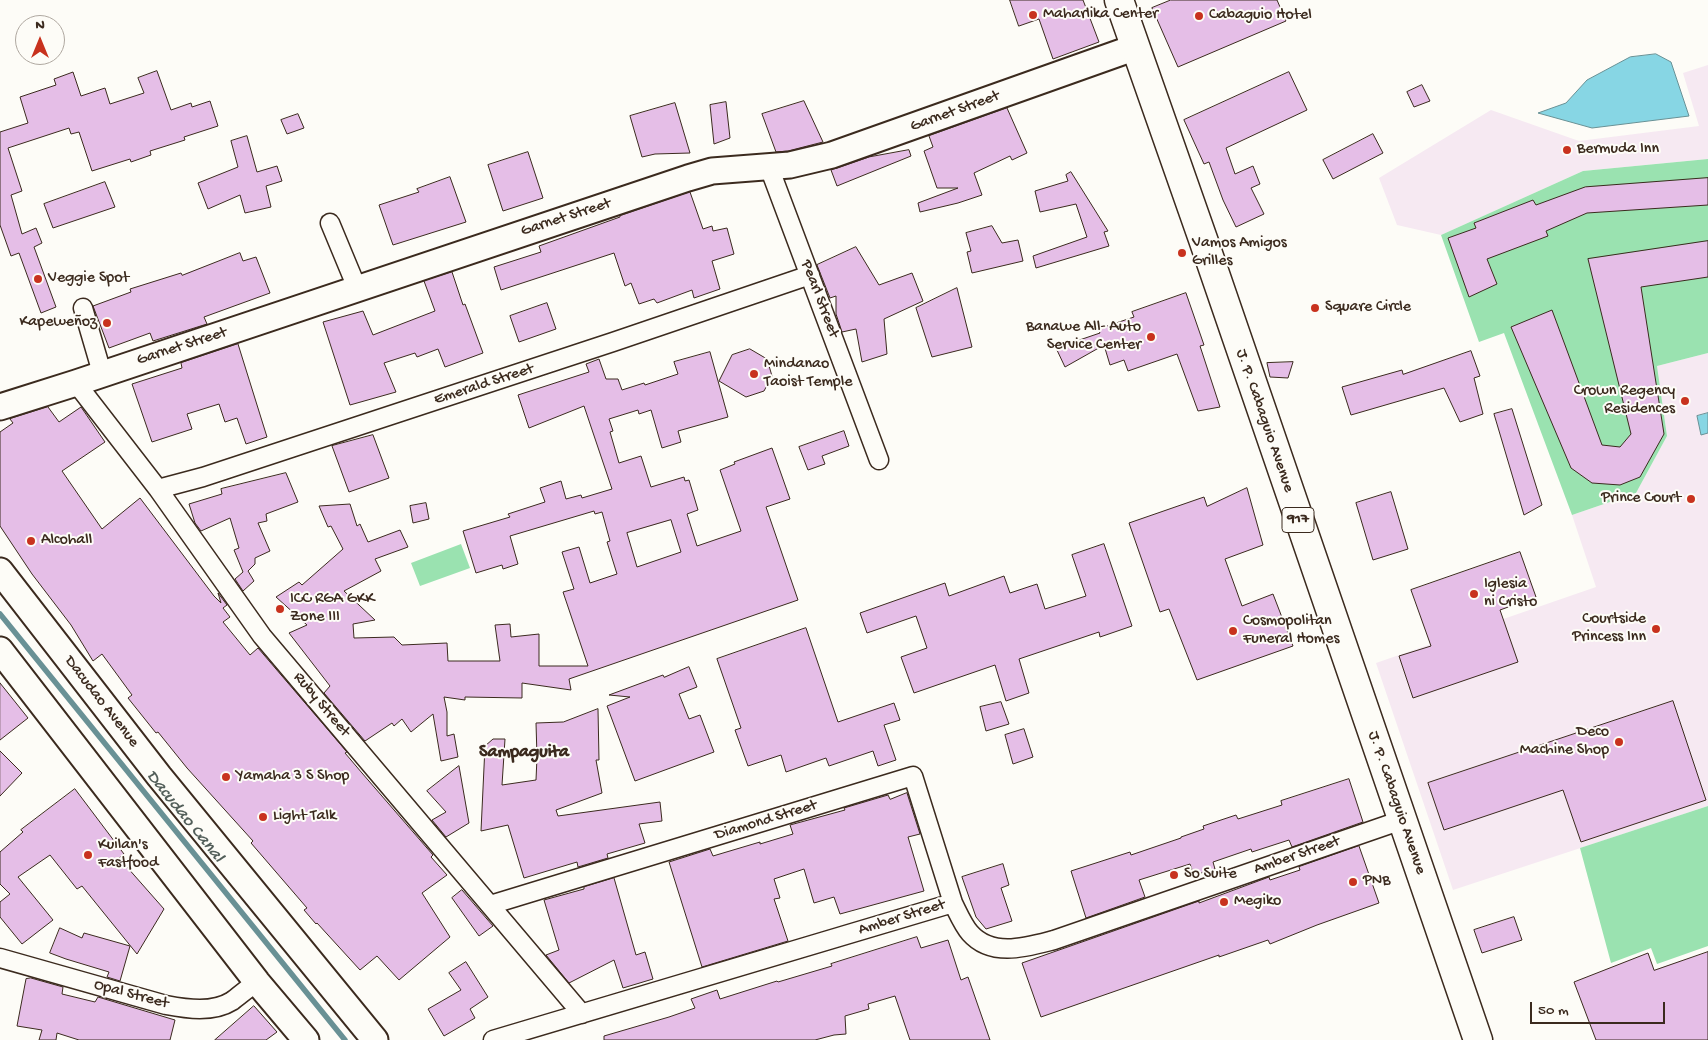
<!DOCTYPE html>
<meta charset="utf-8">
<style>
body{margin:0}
#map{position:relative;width:1708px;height:1040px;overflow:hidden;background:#fdfcf7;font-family:"Gochi Hand",sans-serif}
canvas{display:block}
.north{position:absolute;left:15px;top:15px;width:50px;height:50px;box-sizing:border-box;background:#fdfcf7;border:1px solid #afa8a0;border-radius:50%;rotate:0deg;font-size:14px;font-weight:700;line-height:20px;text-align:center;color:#3b2a1e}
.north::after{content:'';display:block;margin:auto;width:18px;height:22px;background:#c8321e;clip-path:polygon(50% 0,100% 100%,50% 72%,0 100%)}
.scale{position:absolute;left:1530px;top:1002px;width:135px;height:22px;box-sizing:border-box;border:2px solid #3b2a1e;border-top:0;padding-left:6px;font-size:15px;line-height:18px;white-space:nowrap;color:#3b2a1e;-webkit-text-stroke:4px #fdfcf7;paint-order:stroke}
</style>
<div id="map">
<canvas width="1708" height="1040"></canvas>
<div class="north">N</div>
<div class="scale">50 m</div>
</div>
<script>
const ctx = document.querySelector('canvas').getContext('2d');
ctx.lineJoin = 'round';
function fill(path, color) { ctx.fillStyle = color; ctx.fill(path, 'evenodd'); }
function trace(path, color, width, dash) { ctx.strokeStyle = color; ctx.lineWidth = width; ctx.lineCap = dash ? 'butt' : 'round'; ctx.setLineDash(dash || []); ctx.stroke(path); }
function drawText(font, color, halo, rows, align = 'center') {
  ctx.font = font + ' "Gochi Hand",sans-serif'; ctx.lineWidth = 4; ctx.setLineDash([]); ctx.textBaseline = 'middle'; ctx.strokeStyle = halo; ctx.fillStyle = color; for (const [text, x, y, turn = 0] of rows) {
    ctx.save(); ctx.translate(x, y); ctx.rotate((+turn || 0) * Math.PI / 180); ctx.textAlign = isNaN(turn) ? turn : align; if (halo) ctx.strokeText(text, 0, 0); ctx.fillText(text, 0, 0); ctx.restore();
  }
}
fill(new Path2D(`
 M1708,65v94l-125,12 -142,64 -44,-10 -18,-47 112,-68 88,31 120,-15 -16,-53z
 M1708,353v453l-255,84 -77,-227 220,-76 -24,-72 64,-22 31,-57 -10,-70z`), '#f6e9f2');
fill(new Path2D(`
 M1708,159v194l-51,13 10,70 -31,57 -64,22 -68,-182 -25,9 -38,-107 142,-64z
 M461,544l9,24 -50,18 -9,-23z
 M1708,806v140l-51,18 -6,-16 -40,15 -31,-115z`), '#9ae2b0');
const water = new Path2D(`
 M1656,54l15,8 18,54 -97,12 -54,-15 28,-10 21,-23 43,-23z
 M1708,413v20l-7,2 -4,-19z`);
fill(water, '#87d6e4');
trace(water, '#699195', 1);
trace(new Path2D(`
 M0,614l345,426`), '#699195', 5.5);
const building = new Path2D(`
 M1010,0h73l16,42 -46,17 -14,-40 -20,7z
 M1171,0h106l9,21 -108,46 -26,-59z
 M157,71l14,39 20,-7 1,4 18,-6 8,25 -34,11 1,3 -35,11 1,4 -20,7 -1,-3 -38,12 -13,-39 -8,2 -2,-6 -61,20 14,43 -11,4 11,39 14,-6 6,15 -8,4 22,60 -15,6 -22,-60 -8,3 -11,-31v-93l28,-9 -8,-26 36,-12 -2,-6 19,-7 8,24 24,-8 5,16 34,-11 -6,-15z
 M1289,72l18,38 -81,38 9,26 18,-8 7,18 -9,4 13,26 -28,13 -13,-27 -14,-38 -5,2 -20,-44z
 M1422,85l8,16 -16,6 -7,-15z
 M804,101l19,41 -35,9 -12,1 -14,-38z
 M726,102l4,36 -16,6 -4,-39z
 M675,103l15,50 -35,1 -13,3 -12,-41z
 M1007,108l20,45 -15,7 -2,-4 -36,17 8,22 -24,8 -38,9 -2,-9 40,-15h-21l-13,-37 9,-4 -4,-11z
 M298,114l6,14 -17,6 -6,-14z
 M1373,134l10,19 -50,26 -10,-19z
 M247,136l10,36 20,-6 5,15 -16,5 5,21 -26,6 -5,-18 -32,14 -10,-26 40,-16 -7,-26z
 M909,150l2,6 -74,30 -6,-16 38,-13z
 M528,152l15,46 -40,13 -15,-46z
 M1071,172l37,59 -4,1 5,14 -73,22 -3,-12 54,-19 -11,-33 -36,8 -5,-21 33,-10 -2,-6z
 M450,177l16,45 -73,23 -14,-40 40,-13 -2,-3z
 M1708,178v27l-121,8 -41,18 2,5 -61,23 10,25 -28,13 -21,-59 28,-10 -2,-5 59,-23 3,5 49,-18z
 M105,182l10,25 -62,21 -9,-24z
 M690,192l13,37 9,-3 1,5 14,-3 7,26 -22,7 8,28 -26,9 -2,-8 -35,13 -3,-4 -15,5 -8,-21 -6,3 -11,-33 -113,37 -7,-23 47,-15 -2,-6 81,-29v-1z
 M992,226l10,17 16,-3 5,21 -51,12 -5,-21 4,-1 -5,-18z
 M1708,241v36l-67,10 23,147 -24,43 -20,8 -28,-2 -21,-15 -60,-141 41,-17 50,135 18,2 11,-13 -43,-175z
 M856,247l23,38 33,-12 11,28 -39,18 3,35 -25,8 -6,-33 -14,3 -6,-18v-18l-6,2 -13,-33z
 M240,253l3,8 13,-4 14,36 -66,24 3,7 -54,17 -3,-8 -41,15 -16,-42 38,-14 -1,-3 51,-16 1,2z
 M452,272l11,33 2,-1 18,49 -38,14 -7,-18 -21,8 -2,-4 -31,10 12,29 -46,13 -27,-83 40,-11 10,24 62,-24 -11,-30z
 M957,288l15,59 -40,10 -16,-49z
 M1186,293l18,52 -4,1 20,61 -22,4 -21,-57 -49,17 -4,-11 -14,5 -6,-20 -39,22 -9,-19 44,-15 -2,-4 36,-12 -2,-5z
 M547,303l9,26 -37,13 -9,-26z
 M238,344l29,93 -21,7 -9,-26 -12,4 -6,-18 -32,10 5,15 -40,13 -20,-58 50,-16 -1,-5z
 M750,349l17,10 5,17 -8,15 -18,6 -27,-16 13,-26z
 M1471,351l9,25 -6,2 9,36 -23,8 -16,-34 -93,27 -9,-28 60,-17 1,4z
 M710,352l18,65 -50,14 3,11 -19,6 -11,-38 -12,4 -1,-4 -29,9 4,12 -3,1 9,31 22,-7 10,31 33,-10 1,4 4,-1 9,30 -11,4 10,32 44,-15 -21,-61 15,-6 -1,-2 38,-14 18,51 -24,8 32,93 -229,79 2,11 -49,-7v15l-57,-1v3l-21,-3 3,15v24l7,-2 4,23 -17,4 -8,-47 -22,18 -9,-13 -8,7 -2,-3 -27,18 -41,-48 6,-7 -41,-53 18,-8 -31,-28 23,-15 3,3 41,-36 -12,-23 -3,1 -9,-21 31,-2 7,22 3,-2 8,18 32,-12 8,17 -33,12 6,12 -37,20 31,29 -22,4 1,14 40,-1 8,8 45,-2 1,18h52l-5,-36 15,-1 1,13 28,-3v32h49l-25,-74 11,-3 -12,-37 17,-5 11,36 27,-9 -10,-32 3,-1 -8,-29 -7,2 -1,-3 -84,25 8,28 -15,5 -1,-4 -26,8 -13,-42 47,-14 -2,-3 37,-12 -5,-14 21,-7 5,18 15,-4 1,3 30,-9 -28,-83 -55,22 -11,-33 71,-23 -3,-8 13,-5 7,20h12l4,11 22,-7 1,2 33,-11 -4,-12zM671,520l10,32 -44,15 -10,-34z
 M1293,362l-5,16 -18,-1 -3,-14z
 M48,407l11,15 22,-15 24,35 -43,29 40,58 38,-31 74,98 7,7 -3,-10 9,12 -4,3 7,9 -7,5 27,33 8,-7 89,104 -2,1 17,20 71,82 -2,2 16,18 -25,18 28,44 -51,43 -22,-24 -17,14 -43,-47 -1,1 -12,-14 3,-2 -56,-65 2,-2 -66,-73 -29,-36 -2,1 -28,-35 4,-3 -30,-41 -9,7 -22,-36 -39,-51 -32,-48v-94l13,-9 -3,-4z
 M1512,409l30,96 -18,10 -30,-101z
 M844,431l5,15 -27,10 3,8 -17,6 -9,-23z
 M373,435l16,43 -40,14 -17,-46z
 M286,473l12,29 -32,12 1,7 -9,2 12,28 -15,7v6l-7,7 6,10 -11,10 -8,-12 8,-7 -9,-22 5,-2 -9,-30 -29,13 -6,-8 -6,-19 33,-10 -1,-5z
 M1247,488l16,57 -38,14 17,47 31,-12 20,52 -96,34 -28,-71 -9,3 -31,-89 75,-26 3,9z
 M1391,492l17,57 -35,11 -17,-57z
 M426,503l3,16 -16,4 -3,-17z
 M1104,544l28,82 -32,11 -1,-5 -80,27 10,34 -23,8 -11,-36 -81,28 -13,-36 26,-9 -11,-32 -49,17 -7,-20 85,-30 4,13 55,-20 6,17 27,-9 8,25 41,-13 -14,-41z
 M1520,552l16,45 -36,13 18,52 -105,36 -14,-42 32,-10 -20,-56z
 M806,628l32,94 56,-19 6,17 -16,5 12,35 -18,6 -5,-15 -44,15 -3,-8 -40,14 -5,-17 -33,11 -13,-36 6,-2 -24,-69z
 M689,667l8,20 -18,7 10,25 11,-4 14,37 -79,29 -28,-75 23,-9 -21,-2 54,-20 1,2z
 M0,683l28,35 -28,22z
 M1673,701l33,99 -125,42 -18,-52 -119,40 -16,-47z
 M1001,702l8,22 -23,7 -6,-24z
 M598,709l1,51h-3l6,33 -46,17 2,6 102,-14 2,19 -23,3 6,19 -38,11 1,4 -30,9 -1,-5 -53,16 -16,-53 -27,6 4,-85 8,-7h12l-3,46 34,-5 1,-23 -1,-34 27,-1z
 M1024,729l9,28 -20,7 -8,-29z
 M0,751l22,22 -22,23z
 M459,766l10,57 -23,14 -14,-17 14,-8 -19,-21z
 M1349,779l14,43 -71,25 -3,-7 -37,12 -1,-3 -38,13 2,7 -21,6 -4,-11 -51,16 6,17 -59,21 -15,-47 59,-19 1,3 50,-17v-1l23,-8 -1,-3 33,-11 2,4 44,-14 -1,-4z
 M75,789l49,65 -5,4 45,51 -27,45 -55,-68 -5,3 -27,-34 -32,22 35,43 -31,24 -22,-27v-15l10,-8 -10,-10v-32l23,-20 -2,-2z
 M907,793l13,41 -12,3 16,54 -84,23 -6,-17 -20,6 -10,-34 -30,10 6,19 -6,1 14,42 -86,26 -33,-105 41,-13 3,7 47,-14v2l33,-10 -3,-9 55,-15 -1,-2 44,-13 2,4z
 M1359,846l20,57 -62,22 -47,19 -2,-4 -49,17v-2l-178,62 -19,-54 177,-62v2l70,-26 1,3 30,-10 -1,-3z
 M1003,864l6,21 -8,3 11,33 -26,8 -10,-12 -14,-40z
 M614,878l22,77 9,-3 8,27 -30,9 -9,-28 -45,23 -23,-28 13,-5 -15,-50 40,-11v-2z
 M462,890l31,36 -14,10 -27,-38z
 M1514,917l8,23 -40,13 -8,-23z
 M60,928l22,10 2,-5 46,13 -10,35 -13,-4 2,-5 -43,-13 -16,-6z
 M917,937l4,11 27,-8 13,40 7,-3 22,63h-80l-15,-44 -27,8 1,5 -24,7 1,18 -12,1 -19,5h-211v-4l65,-19 26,-9 -4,-9 26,-9 3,9 57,-18 1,1 54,-16 -1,-2z
 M1708,952v88h-112l-22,-58 74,-29 6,17z
 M466,962l22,35 -18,12 5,9 -31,18 -16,-27 33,-19 -12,-17z
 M31,978l32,9 -1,7 33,8 3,-5 77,23 -5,20h-91l-22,-7 -1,7h-17l3,-10 -25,-4 9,-47z
 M254,1006l23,26 -11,8h-51z`);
fill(building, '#e5bee7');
trace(building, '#3b2a1e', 1);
const street = new Path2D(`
 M769,167l110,293
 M330,223l27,65
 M83,308l19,65
 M76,383l82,106 104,147 320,378
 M158,489l45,-12 410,-135 197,-67
 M490,905l423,-129 40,127c5,10 10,22 17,30 22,25 57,14 84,7l348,-120
 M0,958l166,47c21,4 47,8 66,-4 8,-6 16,-13 25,-19
 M493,1040l460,-137`);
const secondary = new Path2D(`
 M0,407l76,-24 612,-205 24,-7 78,-6 42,-10 304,-108
 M0,571l159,205 216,264
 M0,650l257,332 49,58`);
const primary = new Path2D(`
 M1119,0l85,242 274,798`);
trace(street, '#3b2a1e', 21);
trace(secondary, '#3b2a1e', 29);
trace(primary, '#3b2a1e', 31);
trace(street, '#fdfcf7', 18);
trace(secondary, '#fdfcf7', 25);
trace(primary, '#fdfcf7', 28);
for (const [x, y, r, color] of [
 [1033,15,5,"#c8321e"],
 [1199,16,5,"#c8321e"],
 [1567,150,5,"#c8321e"],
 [1182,253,5,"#c8321e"],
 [38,279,5,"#c8321e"],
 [1315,308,5,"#c8321e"],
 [107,323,5,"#c8321e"],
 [1151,337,5,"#c8321e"],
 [754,374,5,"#c8321e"],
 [1685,401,5,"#c8321e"],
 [1691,499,5,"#c8321e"],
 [31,541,5,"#c8321e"],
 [1474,594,5,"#c8321e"],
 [280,609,5,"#c8321e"],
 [1656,629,5,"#c8321e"],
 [1233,631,5,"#c8321e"],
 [1619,742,5,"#c8321e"],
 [226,777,5,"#c8321e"],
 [263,817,5,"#c8321e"],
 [88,855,5,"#c8321e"],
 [1174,875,5,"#c8321e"],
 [1353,882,5,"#c8321e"],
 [1224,902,5,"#c8321e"]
]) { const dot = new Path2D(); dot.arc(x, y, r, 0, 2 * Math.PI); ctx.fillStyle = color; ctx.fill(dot); trace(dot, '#fdfcf7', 2); }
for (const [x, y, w] of [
 [1298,520,32]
]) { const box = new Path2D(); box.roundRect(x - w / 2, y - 12.5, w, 25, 4); ctx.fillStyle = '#fdfcf7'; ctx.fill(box); trace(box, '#3b2a1e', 1); }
drawText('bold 15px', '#3b2a1e', null, [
 ["917",1298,520]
]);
drawText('16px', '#3b2a1e', '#fdfcf7', [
 ["Maharlika Center",1043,15],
 ["Cabaguio Hotel",1209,16],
 ["Bermuda Inn",1577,150],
 ["Vamos Amigos",1192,244],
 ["Grilles",1192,262],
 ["Veggie Spot",48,279],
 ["Square Circle",1325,308],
 ["Kapeweñoz",97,323,"right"],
 ["Banawe All- Auto",1141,328,"right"],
 ["Service Center",1141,346,"right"],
 ["Mindanao",764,365],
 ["Taoist Temple",764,383],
 ["Crown Regency",1675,392,"right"],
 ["Residences",1675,410,"right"],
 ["Prince Court",1681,499,"right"],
 ["Alcohall",41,541],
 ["Iglesia",1484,585],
 ["ni Cristo",1484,603],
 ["ICC RGA GKK",290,600],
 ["Zone III",290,618],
 ["Courtside",1646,620,"right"],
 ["Princess Inn",1646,638,"right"],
 ["Cosmopolitan",1243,622],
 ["Funeral Homes",1243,640],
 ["Deco",1609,733,"right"],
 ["Machine Shop",1609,751,"right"],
 ["Yamaha 3 S Shop",236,777],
 ["Light Talk",273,817],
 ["Kuilan's",98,846],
 ["Fastfood",98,864],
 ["So Suite",1184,875],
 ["PNB",1363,882],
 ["Megiko",1234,902]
], 'left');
drawText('16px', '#3b2a1e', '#fdfcf7', [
 ["Garnet Street",955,112,-20],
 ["Garnet Street",566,218,-18],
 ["Pearl Street",819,299,69],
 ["Garnet Street",182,347,-18],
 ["Emerald Street",484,385,-18],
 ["J. P. Cabaguio Avenue",1264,421,71],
 ["Dacudao Avenue",101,702,52],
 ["Ruby Street",321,705,50],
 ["J. P. Cabaguio Avenue",1396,803,71],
 ["Diamond Street",766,821,-17],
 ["Amber Street",1297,856,-19],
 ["Amber Street",902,918,-17],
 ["Opal Street",131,995,15]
]);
drawText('bold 18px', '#3b2a1e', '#fdfcf7', [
 ["Sampaguita",524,753]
]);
drawText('italic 18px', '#525e59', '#fdfcf7', [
 ["Dacudao Canal",184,817,51]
]);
</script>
